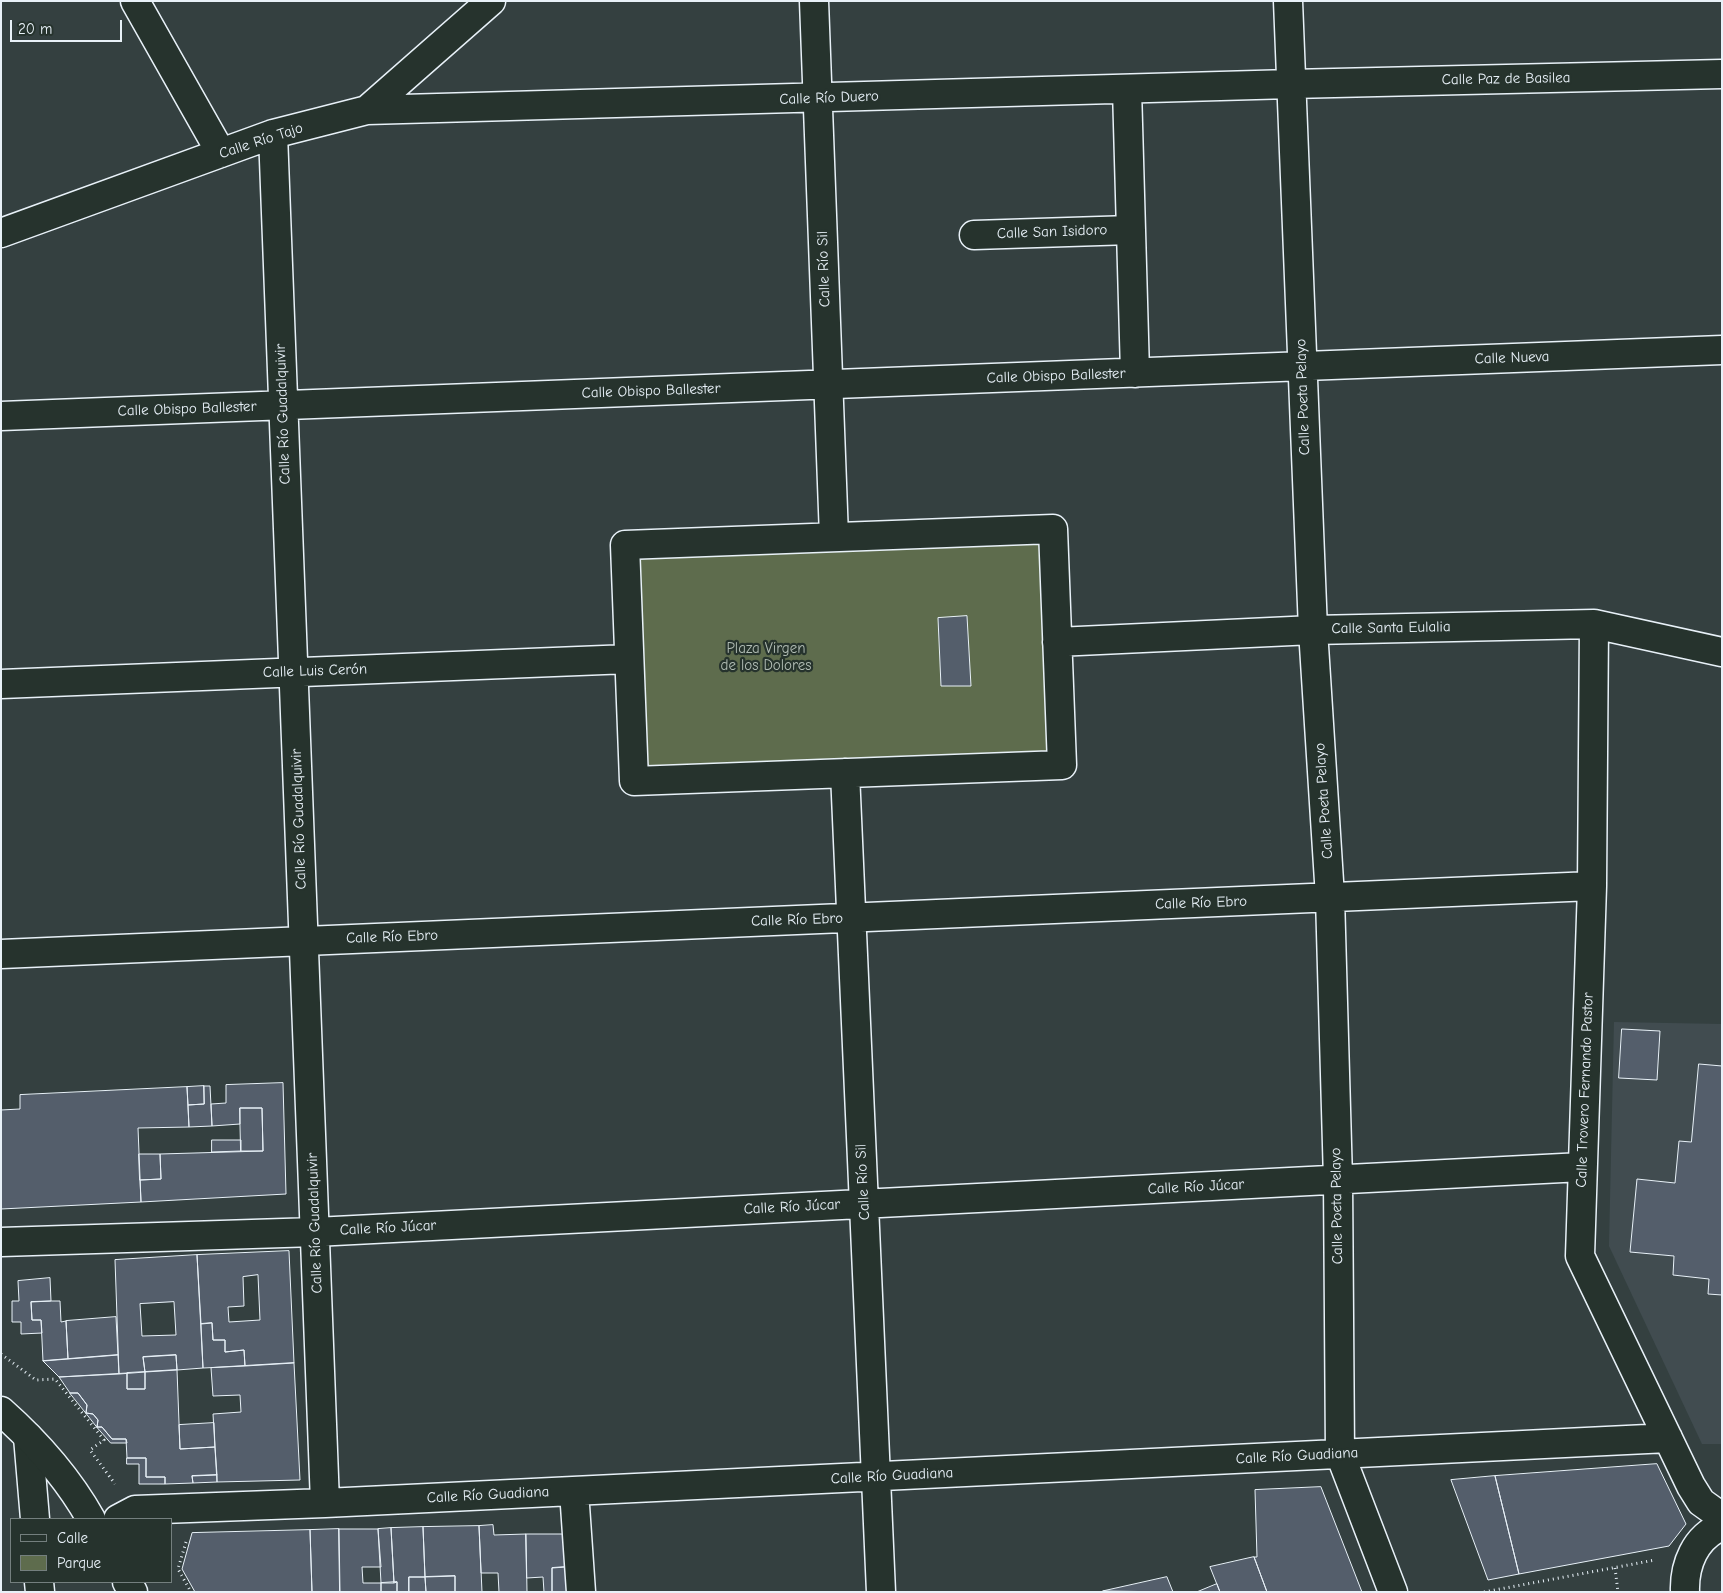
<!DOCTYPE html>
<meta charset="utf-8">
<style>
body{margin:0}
#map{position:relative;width:1723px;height:1593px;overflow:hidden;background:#344040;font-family:"Comic Neue",sans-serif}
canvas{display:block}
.frame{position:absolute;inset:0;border:2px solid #e8f1f8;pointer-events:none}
.legend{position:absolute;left:10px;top:1518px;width:162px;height:65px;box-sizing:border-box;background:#26332d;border:1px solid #747f7e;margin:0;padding:6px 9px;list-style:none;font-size:15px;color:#e8f1f8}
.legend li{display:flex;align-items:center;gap:10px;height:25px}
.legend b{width:25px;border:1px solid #747f7e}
.scale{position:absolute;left:10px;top:20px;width:112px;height:22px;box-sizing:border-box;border:2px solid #e8f1f8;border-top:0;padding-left:6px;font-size:15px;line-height:18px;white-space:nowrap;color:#e8f1f8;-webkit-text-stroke:4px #26332d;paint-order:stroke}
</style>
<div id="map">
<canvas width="1723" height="1593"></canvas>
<div class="frame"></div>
<ul class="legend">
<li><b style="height:6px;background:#26332d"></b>Calle</li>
<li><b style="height:14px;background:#5e6c4d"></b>Parque</li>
</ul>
<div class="scale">20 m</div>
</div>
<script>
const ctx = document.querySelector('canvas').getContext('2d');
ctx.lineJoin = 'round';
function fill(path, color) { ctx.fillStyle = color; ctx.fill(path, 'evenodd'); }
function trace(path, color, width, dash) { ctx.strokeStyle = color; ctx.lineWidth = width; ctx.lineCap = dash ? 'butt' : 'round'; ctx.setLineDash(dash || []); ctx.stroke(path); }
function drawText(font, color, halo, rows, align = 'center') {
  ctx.font = font + ' "Comic Neue",sans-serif'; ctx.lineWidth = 4.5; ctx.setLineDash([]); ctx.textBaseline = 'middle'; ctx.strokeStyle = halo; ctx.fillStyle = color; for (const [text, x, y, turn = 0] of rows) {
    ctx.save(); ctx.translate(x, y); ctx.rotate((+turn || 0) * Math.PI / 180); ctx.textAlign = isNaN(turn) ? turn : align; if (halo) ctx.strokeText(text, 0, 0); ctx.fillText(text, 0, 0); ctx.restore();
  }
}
fill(new Path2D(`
 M1614,1022l108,2v420h-20l-93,-198z`), '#414c50');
fill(new Path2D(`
 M1053,529l9,236 -428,16 -9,-236zM967,617l3,69h-29l-3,-68z`), '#5e6c4d');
const building = new Path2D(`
 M967,616l4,70h-30l-3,-68z
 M1622,1029l38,2 -3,49 -38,-2z
 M1699,1064l23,2v229l-14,-1 1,-15 -36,-4 1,-19 -44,-4 7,-73 38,4 4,-42 12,1z
 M283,1083l3,111 -145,8 -1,-22 21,-1 -1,-25 103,-3 -1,-43h-22v16l-28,2 -1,-22 15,-1v-18z
 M204,1086v18l-16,1 -1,-18z
 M204,1086h6l2,40 -23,1 -1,-22 16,-1z
 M187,1087l2,40 -51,1 3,74 -140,7v-99l19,-1v-14z
 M240,1108h22l1,43h-22z
 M212,1140h29v11l-29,1z
 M139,1154h21l1,25 -21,1z
 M289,1251l5,112 -49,3 -1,-16 -19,2v-12h-12l-1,-17 -11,1 -4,-69zM258,1275l2,45 -31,2 -1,-15 16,-1 -1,-29z
 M197,1255l6,113 -26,2 -1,-15 -33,2 2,15 -26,2 -4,-114zM174,1302l2,33 -34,1 -2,-32z
 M50,1278l1,23 -20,1 1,18h9l1,13 -21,1v-12h-9v-21h7l-1,-20z
 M51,1301h9l1,21 5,-1 2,38 -25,2 -2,-41h-9l-1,-18z
 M116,1317l2,38 -50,4 -2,-38z
 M212,1323l1,17h12v12l19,-2 1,16 -42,2 -2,-44z
 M118,1355l1,19 -60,3 -16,-16z
 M176,1355l1,15 -32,2 -2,-15z
 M294,1363l6,117 -83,2 -4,-68 28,-2 -1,-17 -27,1 -2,-28z
 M177,1370l3,79 35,-2 2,28 -25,1 1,7 -28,1v-7h-19v-19h-19l-1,-19h-14l-10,-12h-5l1,-7 -5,-6 -7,-1 1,-8 -9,-12h-8l-11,-16 68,-4v16h18v-17z
 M145,1372v17h-18v-16z
 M70,1393h8l9,12 -1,8z
 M86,1413l7,1 5,6 -1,7z
 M214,1423l1,24 -35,2 -1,-24z
 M97,1427h5l10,12h14l1,4h-16z
 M127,1458h19v19h19v7h-26v-20h-12z
 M1657,1464l29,60 -17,22 -150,28 -24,-98z
 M217,1475v7l-24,1 -1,-7z
 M1495,1476l24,98 -31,6 -37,-100z
 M1321,1487l41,105h-95l-13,-35h3l-2,-67z
 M493,1525l1,10 32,-1 1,58h-28l-1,-19h-17l-2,-47z
 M479,1526l3,66h-27v-16l-30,1 -2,-50z
 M423,1527l2,50h-16v15h-12v-10l-3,1 -3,-55z
 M391,1528l3,55h-13l-3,-54z
 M339,1529h39l3,38h-19l1,16h18v9h-41z
 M339,1529l1,63h-28l-2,-62z
 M310,1530l2,62h-117l-13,-23 10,-36z
 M526,1534h37l3,33 -14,1v24h-8l-1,-15 -16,1z
 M1254,1557l13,35h-47l-10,-25z
 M566,1567l1,25h-15v-24z
 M455,1576v16h-29l-1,-15z
 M409,1577h16l1,15h-17z
 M1167,1577l6,15 -70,-1z
 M397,1582v10h-16v-9z
 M1217,1584l3,8h-23z`);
fill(building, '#545e6b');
trace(building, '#e8f1f8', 1);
const minor = new Path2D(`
 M135,1l86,152
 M814,1l20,536
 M1288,1l25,629 17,267 8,283 2,274 53,138
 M1127,89l8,284
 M367,110l924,-26 431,-10
 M273,134l52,1369
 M1,233l272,-99 94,-24 124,-109
 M974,235l157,-5
 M1,416l1721,-66
 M1053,529l9,236 -428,16 -9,-236z
 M1594,624l-2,262 -12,370 111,230 10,16 21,15
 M1057,642l256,-12 281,-6 128,28
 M1,684l628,-25
 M845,773l36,819
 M1,954l1591,-68
 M1,1242l314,-10 1267,-65
 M28,1437l7,82
 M574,1491l7,101
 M118,1519l17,-9 190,-7 1343,-65
 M39,1582l1,10
 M1685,1592c-1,-27 10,-55 37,-66`);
const major = new Path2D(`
 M1,1411c35,31 67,67 90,108
 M127,1582l6,10`);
trace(minor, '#e8f1f8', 31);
trace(major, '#e8f1f8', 31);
trace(new Path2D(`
 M1,1354l35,26 19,-1 49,61 -14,10 25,34
 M186,1542l-8,27 13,23
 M1615,1568l3,24
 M1484,1592l171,-32`), '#e8f1f8', 3, [1, 4]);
trace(minor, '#26332d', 28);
trace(major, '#26332d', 28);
drawText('15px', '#e8f1f8', '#26332d', [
 ["Calle Paz de Basilea",1506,79,-1],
 ["Calle Río Duero",829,98,-2],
 ["Calle Río Tajo",261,141,-18],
 ["Calle San Isidoro",1052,232,-2],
 ["Calle Río Sil",824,269,-92],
 ["Calle Nueva",1512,358,-2],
 ["Calle Obispo Ballester",1056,376,-2],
 ["Calle Obispo Ballester",651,391,-2],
 ["Calle Poeta Pelayo",1303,397,-92],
 ["Calle Obispo Ballester",187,409,-2],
 ["Calle Río Guadalquivir",283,414,-92],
 ["Calle Santa Eulalia",1391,628,-1],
 ["Calle Luis Cerón",315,671,-2],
 ["Calle Poeta Pelayo",1324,801,-94],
 ["Calle Río Guadalquivir",299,819,-92],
 ["Calle Río Ebro",1201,903,-2],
 ["Calle Río Ebro",797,920,-2],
 ["Calle Río Ebro",392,937,-2],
 ["Calle Trovero Fernando Pastor",1585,1090,-88],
 ["Calle Río Sil",863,1182,-93],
 ["Calle Río Júcar",1196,1187,-3],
 ["Calle Poeta Pelayo",1337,1206,-91],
 ["Calle Río Júcar",792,1207,-3],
 ["Calle Río Guadalquivir",315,1223,-92],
 ["Calle Río Júcar",388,1228,-3],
 ["Calle Río Guadiana",1297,1456,-3],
 ["Calle Río Guadiana",892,1476,-3],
 ["Calle Río Guadiana",488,1495,-3]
]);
drawText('15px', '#b1bcb4', '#26332d', [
 ["Plaza Virgen",766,649],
 ["de los Dolores",766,666]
]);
</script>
